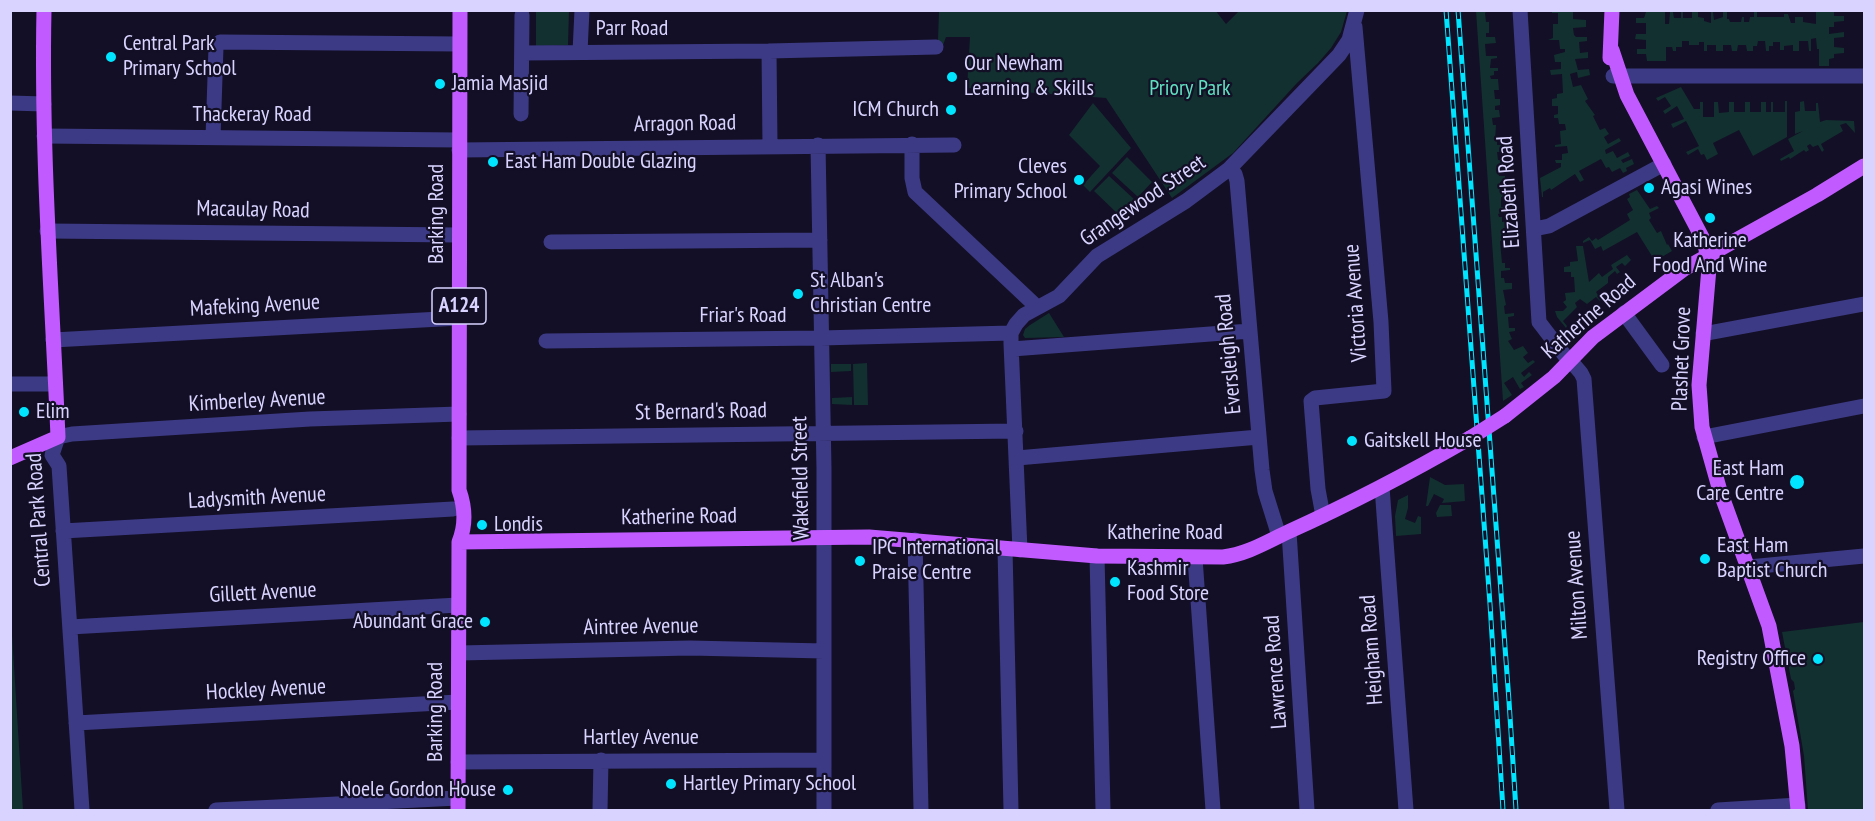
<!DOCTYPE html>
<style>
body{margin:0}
#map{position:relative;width:1875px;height:821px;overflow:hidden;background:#130f26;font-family:"PT Sans Narrow",sans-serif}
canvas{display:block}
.frame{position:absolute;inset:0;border:12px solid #d9d4ff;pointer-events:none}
</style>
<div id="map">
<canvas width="1875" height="821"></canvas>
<div class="frame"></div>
</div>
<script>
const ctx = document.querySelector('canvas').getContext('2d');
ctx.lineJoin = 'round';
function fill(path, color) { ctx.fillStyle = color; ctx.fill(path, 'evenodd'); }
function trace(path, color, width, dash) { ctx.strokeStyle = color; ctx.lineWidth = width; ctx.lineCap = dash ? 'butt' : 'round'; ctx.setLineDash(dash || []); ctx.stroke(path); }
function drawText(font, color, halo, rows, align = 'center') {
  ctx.font = font + ' "PT Sans Narrow",sans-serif'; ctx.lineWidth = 4.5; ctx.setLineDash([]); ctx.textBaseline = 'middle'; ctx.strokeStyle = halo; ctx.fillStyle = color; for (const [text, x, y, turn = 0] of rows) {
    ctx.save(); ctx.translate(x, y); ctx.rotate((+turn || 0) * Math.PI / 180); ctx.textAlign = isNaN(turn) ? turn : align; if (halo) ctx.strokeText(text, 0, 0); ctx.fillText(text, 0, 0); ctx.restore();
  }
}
fill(new Path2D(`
 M1215,10l11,14 13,-13h108l-6,21 -10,16 -13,15 -21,20 -64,70 -61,45 -66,-100 -139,-10 3,-51h-24l-3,8 -5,-5 1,-29z
 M527,11h42l-1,34 -32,1v-34z
 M1476,11h11l-2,2 1,9h3v11h-3v4h9l1,6 -11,1 1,12h11v2l-6,1 -1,9h8v3h-4v4l-4,1 1,3h7l1,11h-5l1,9h5v6l-5,1v4h4l1,7 -8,1 1,7h3l-1,16h2v4h6v7h-6l1,8h4l1,7h-5l1,9h6v5l-5,1v11h6v4h-5v10h5l1,2h-5v4l-4,1 1,3h3v5l6,-1v7h-5v9h5v3l-8,1 2,22h3v5h5v2l-9,1v7h3l1,5h7v6l-9,1 3,15 -2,1 1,8 9,-1v3l-6,1 1,11h6v3l-6,1 3,7 -4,2 6,9 9,-4 5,7 -5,4 5,6 5,-3 2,2 -14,11 3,4 5,-5 3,3 -11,8 3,4 -4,2 -7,-12 -9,6 8,12 -9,6z
 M1552,11h21v8l13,1v7l-13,1 1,7 2,2h11v4l-8,1 1,11 8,-1v6l-13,1 3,11 11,-1 1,6 -12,3 -1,-6 -7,2 3,13 8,-2 7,14 -3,2 10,14 -2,1 7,14 5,-2 4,6 -5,3 4,7 11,-6 2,3 -16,9 1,4 7,-3 4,7 11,-6 2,4 -9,4 2,3 9,-4 2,5 -8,4 1,3 -4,2 -3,-5 -8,4 -3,-5 -3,1 -5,-9 -22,12 5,9 -4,2 -5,-8 -24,16 -1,-2 -7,4v5h-1l-2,-19 21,-11v-4h-5l-1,-3h7v-6l6,-1 -1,-7 -12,1v-2l6,-1 -1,-13 6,-1 -1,-6h-6l-1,-6h-4v-3l4,-1v-8h-6v-7l5,-1v-4l6,-1 -1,-19 -11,1 -1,-5 11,-1v-7h-6l-1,-7 11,-3v-3h-5l-1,-9h-11l5,-2v-14h5v-11h-6z
 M1644,11h21v13h4l1,-12h3l1,6h7v-7h2v7h9v-7h6v6l6,1v3l7,2v-11h2l1,8 9,-3v-5h4v7h2l1,3h11l1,-5h2v5h5l1,-5h4v-5h3v5h27v-3h4l3,9h4v-6h8v5l13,2v-13h18v5h10v5l-10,1v5h-5v7l15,-2v5l-10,1v9l10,1v5l-10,1v4l-5,1v7h-10v-17h-2l-1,-11 -5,1v12h-2l-1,-10h-9v10h-6v-6l-9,1v4h-4v-8h-7v4h-4v5h-3l-1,-10h-7l-1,5h-4v5h-6l-1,-6h-8l-1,6h-5l-1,-6h-8v6h-7v-6h-9v6h-3v-9h-5v3h-10v-4h-7v6h-6v4h-3l-1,-4h-6v14h-19l-1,-7h-9v-5h9v-9l-11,-1 1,-5h10v-11h-10v-5h8l2,-6z
 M1681,87l13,22h6v-7h3v15h11v-15h4l1,11 10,-1v-10h5v10h11v-10h5v10h11v-10h5v10h5v-10h2v10h12v-11h2v36l-34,19 -14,-26 -26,13 5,11 -11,6 -3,-6 -3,1 -3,-6 -10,6 -2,-3 13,-6 -13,-25 -13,7 -2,-4 13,-5 -7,-13 -12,8 -2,-3 8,-5 -6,-9 -7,4 -2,-3z
 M1804,101l1,10h11v-8h2l2,19 6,-2 28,1 1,12 -9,-10 -6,2 3,6 -22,13 3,6 -2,2 -4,-7 -5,2 -3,-3 -3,2 2,4 -3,2 -2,-2 -14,9 -1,-2 -8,4 -1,-2 14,-8 -6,-12 15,-8 -8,3v-22l5,-1v-9z
 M1093,103l38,45 -41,44 -7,-7 17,-19 -31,-31z
 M1127,157l25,25 -14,15 -26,-24z
 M1109,176l26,24 -15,16 -26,-25z
 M1637,190l13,19 7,-3 2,2 -10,5 2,5 -2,2 8,13 4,-2 6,14 1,-1 4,7 -17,10 -18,-29 -34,19 -2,-5 -6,3 -5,-9 -7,3v-2l6,-4 3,4 4,-3 2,2 32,-20 -3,-6 6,-4 -6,-11 3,-2 -1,-3z
 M1576,246h7l6,36 10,-9 3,4 11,-8 -2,-4 16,-10 4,5 -6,6 -3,-3 -6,4 4,5 -3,2 -2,-3 -7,6v6l-12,9 5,8 -1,1 -4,-4 -9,7 -7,-5 -5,4 2,4 -14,14 4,5 -1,2 -9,-11 -2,-6h8l4,-4 -4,-5 3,-2 -1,-7 10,-1 -1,-15h-3v-5h-7v-5l6,-1v-4l8,-1z
 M1049,313l15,24 -39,1 -2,-3 2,-6 5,-4z
 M867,363l1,42h-14l-1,-41z
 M831,364h20v7l-20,1z
 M852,397v8l-20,-1v-6z
 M1430,477l15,8 19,-1 1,17 -23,2 2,-4 -10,-5 -6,12h-2z
 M1408,495v13l-3,11 10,4 3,-7 3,1v17l-25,2 -1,-20 3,-16z
 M1440,505h11l1,11 -15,1 -1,-4z
 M11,618l12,192h-12z
 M1864,622v188h-56l-4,-54 -11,-65 2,-2 -1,-7 -3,-3 -9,-47z`), '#12302f');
trace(new Path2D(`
 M1520,10l19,312 30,39
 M769,51l1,94
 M580,52l2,-42
 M522,53l247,-2 167,-4
 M1613,76h251
 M10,103l34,1
 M521,114l1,-99
 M44,136l415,4
 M213,137l3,-90 4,-5 239,2
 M912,144v34l3,14 122,115
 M818,145l6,324v341
 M459,150l495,-5
 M1229,169l6,5 2,7 25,289 3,21 14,45
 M1534,229l15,-3 115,-62
 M47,231l412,4
 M551,242l269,-2
 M1624,313l38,52
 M1703,333h5l156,-29
 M53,340l406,-22
 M546,341l275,-3 190,-5
 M1012,349l238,-18
 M1570,360l11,13 3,6 33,431
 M10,384h45
 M1704,437l160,-31
 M459,438l557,-7
 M1017,458l242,-21
 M1382,487l24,323
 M1323,516l-5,-27 -7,-88 4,-3 69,-7 -3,-69 -26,-295
 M63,531l390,-22
 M1289,532l18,278
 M915,540l6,270
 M1005,549l6,261
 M1020,550l-9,-206v-11l5,-9 8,-9 35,-19 38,-40 89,-55 43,-32 110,-114 10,-15 8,-30
 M1097,556l6,254
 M1195,558l18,252
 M1749,567l115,-11
 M70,627l388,-22
 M459,653l231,-5 134,3
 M76,723l382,-21
 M458,762l365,-2
 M82,810l-23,-344 -7,-11 6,-18 14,-3 238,-15 149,-5
 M216,810l242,-12
 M600,810l1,-50
 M1718,810l80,-5`), '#3d3a85', 15);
trace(new Path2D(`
 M1612,50l15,45 78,148 4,25 -10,117 3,42 18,64 49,135 23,120 6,64
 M1610,58l2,-48
 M1505,416l49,-39 39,-40 91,-68 133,-74 47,-29
 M10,458l48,-21c-6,-143 -17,-284 -14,-427
 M459,542l410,-5 228,19 126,1c25,-3 45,-16 67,-26 62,-28 121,-59 180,-93
 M458,810l1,-268c7,-17 6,-35 0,-52l1,-480`), '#c25bff', 15);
const rail = new Path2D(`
 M1446,10l44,594 13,206
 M1458,10l51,691 7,109`);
trace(rail, '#00e5ff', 5);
trace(rail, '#130f26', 3, [9]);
trace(new Path2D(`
 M1470,438l35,-22`), '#c25bff', 15);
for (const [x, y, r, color] of [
 [111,57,6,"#00e5ff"],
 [952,77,6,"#00e5ff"],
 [440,84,6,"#00e5ff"],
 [951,110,6,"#00e5ff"],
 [493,162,6,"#00e5ff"],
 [1079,180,6,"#00e5ff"],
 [1649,188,6,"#00e5ff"],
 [1710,218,6,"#00e5ff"],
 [798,294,6,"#00e5ff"],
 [24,412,6,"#00e5ff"],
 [1352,441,6,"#00e5ff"],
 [1797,482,8,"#00e5ff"],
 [482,525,6,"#00e5ff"],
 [1705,559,6,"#00e5ff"],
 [860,561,6,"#00e5ff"],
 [1115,582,6,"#00e5ff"],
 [485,622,6,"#00e5ff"],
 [1818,659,6,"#00e5ff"],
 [671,784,6,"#00e5ff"],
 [508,790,6,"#00e5ff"]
]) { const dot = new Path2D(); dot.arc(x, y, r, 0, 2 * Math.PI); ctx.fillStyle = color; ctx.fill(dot); trace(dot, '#130f26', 2); }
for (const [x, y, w] of [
 [459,306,54]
]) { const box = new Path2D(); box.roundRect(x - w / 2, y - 18, w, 36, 4.5); ctx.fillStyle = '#130f26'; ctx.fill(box); trace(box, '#d9d4ff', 1.5); }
drawText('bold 21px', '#d9d4ff', null, [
 ["A124",459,306]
]);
drawText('22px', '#d9d4ff', '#130f26', [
 ["Parr Road",632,29],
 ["Thackeray Road",252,115],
 ["Arragon Road",685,124,-1],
 ["Elizabeth Road",1509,192,-94],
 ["Grangewood Street",1143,201,-34],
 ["Macaulay Road",253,210,1],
 ["Barking Road",437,214,-90],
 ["Victoria Avenue",1356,303,-94],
 ["Mafeking Avenue",255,306,-3],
 ["Friar's Road",743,316],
 ["Katherine Road",1589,317,-41],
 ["Eversleigh Road",1229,354,-95],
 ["Plashet Grove",1682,359,-88],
 ["Kimberley Avenue",257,401,-3],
 ["St Bernard's Road",701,412,-1],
 ["Wakefield Street",801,478,-91],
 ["Ladysmith Avenue",257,498,-3],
 ["Katherine Road",679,517,-1],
 ["Central Park Road",39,520,-94],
 ["Katherine Road",1165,533],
 ["Milton Avenue",1577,585,-94],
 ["Gillett Avenue",263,593,-3],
 ["Aintree Avenue",641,627,-1],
 ["Heigham Road",1372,650,-94],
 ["Lawrence Road",1276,672,-94],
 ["Hockley Avenue",266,690,-3],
 ["Barking Road",436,712,-90],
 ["Hartley Avenue",641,738]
]);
drawText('22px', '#d9d4ff', '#130f26', [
 ["Central Park",123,44],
 ["Primary School",123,69],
 ["Our Newham",964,64],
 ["Learning & Skills",964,89],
 ["Jamia Masjid",452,84],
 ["ICM Church",939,110,"right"],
 ["East Ham Double Glazing",505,162],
 ["Cleves",1067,167,"right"],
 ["Primary School",1067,192,"right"],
 ["Agasi Wines",1661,188],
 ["Katherine",1710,241,"center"],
 ["Food And Wine",1710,266,"center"],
 ["St Alban's",810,281],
 ["Christian Centre",810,306],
 ["Elim",36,412],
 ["Gaitskell House",1364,441],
 ["East Ham",1784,469,"right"],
 ["Care Centre",1784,494,"right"],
 ["Londis",494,525],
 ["East Ham",1717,546],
 ["Baptist Church",1717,571],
 ["IPC International",872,548],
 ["Praise Centre",872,573],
 ["Kashmir",1127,569],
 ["Food Store",1127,594],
 ["Abundant Grace",473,622,"right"],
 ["Registry Office",1806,659,"right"],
 ["Hartley Primary School",683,784],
 ["Noele Gordon House",496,790,"right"]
], 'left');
drawText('22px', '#5fe0c0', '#130f26', [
 ["Priory Park",1190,89]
]);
</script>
